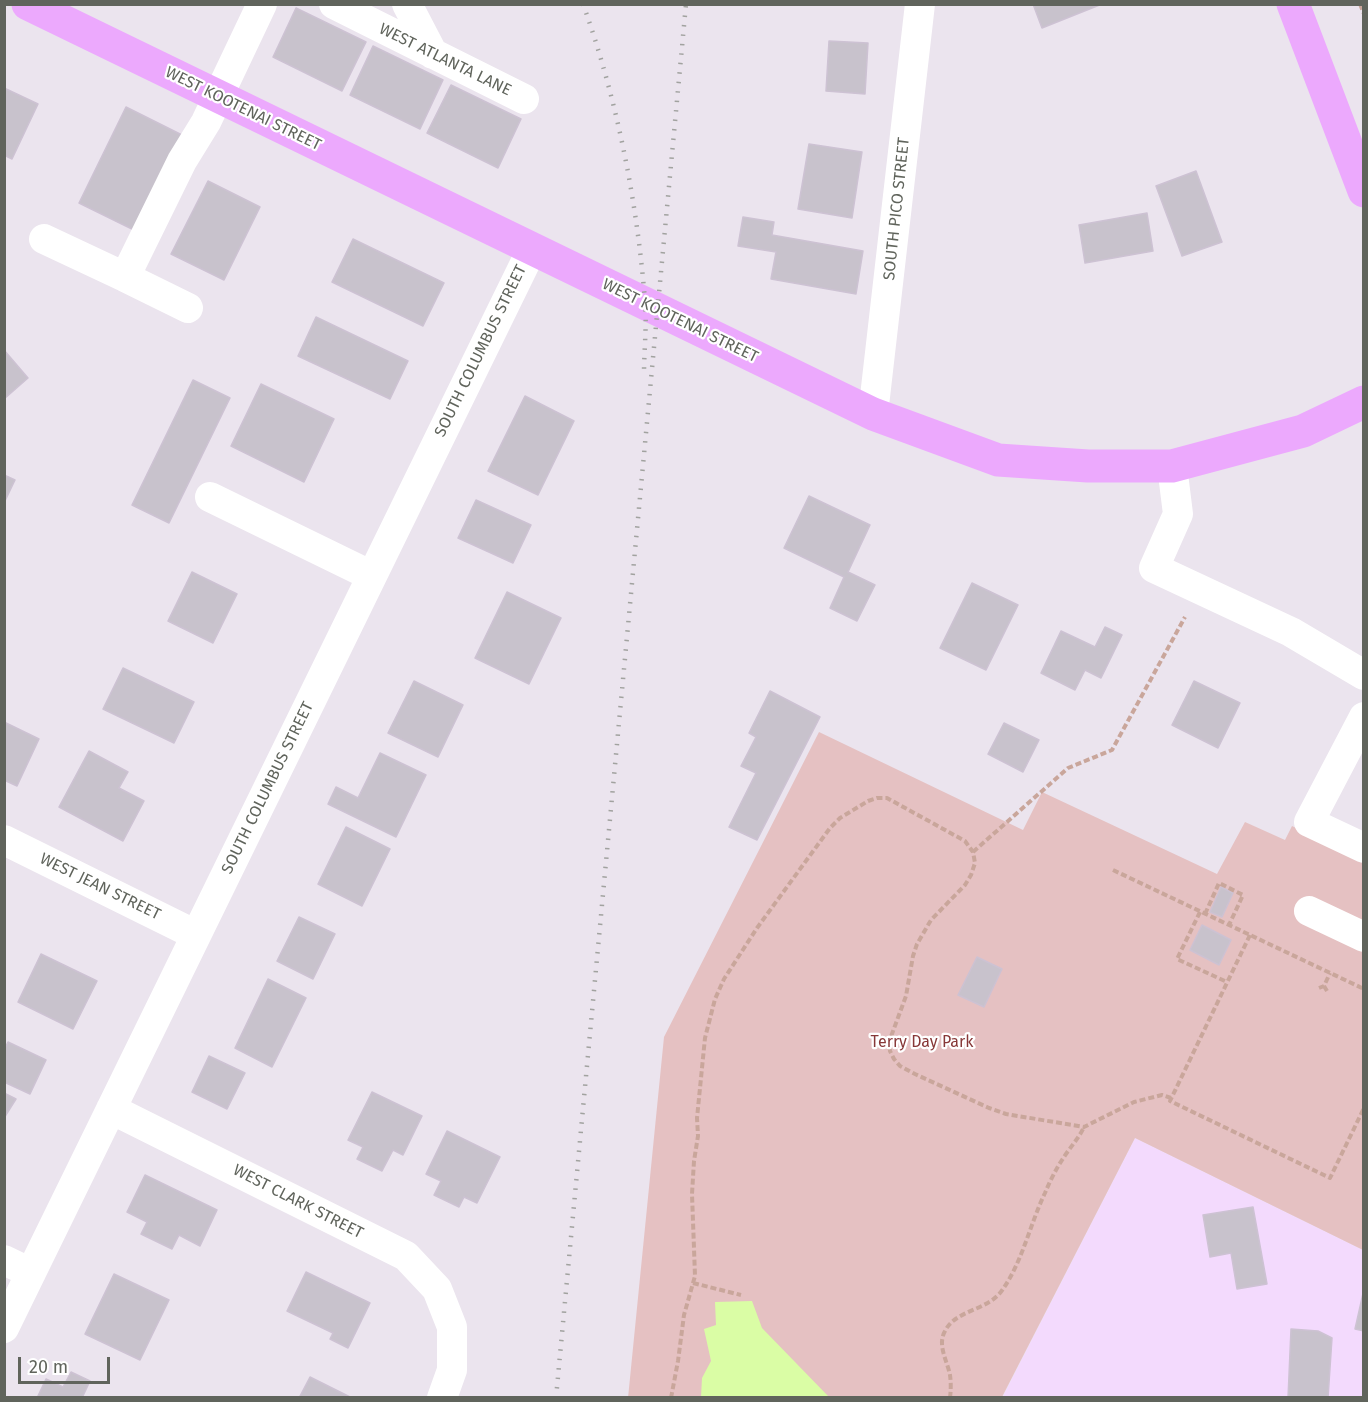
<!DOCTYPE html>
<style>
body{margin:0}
#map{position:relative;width:1368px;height:1402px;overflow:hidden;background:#ebe4ee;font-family:"Fira Sans",sans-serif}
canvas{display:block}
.frame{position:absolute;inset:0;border:6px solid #60645c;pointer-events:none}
.scale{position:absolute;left:18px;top:1357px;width:92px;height:27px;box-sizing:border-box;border:3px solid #60645c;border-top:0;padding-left:8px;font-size:18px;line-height:21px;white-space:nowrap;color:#60645c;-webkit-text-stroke:4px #fff;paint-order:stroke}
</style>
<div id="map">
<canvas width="1368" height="1402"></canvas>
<div class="frame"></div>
<div class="scale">20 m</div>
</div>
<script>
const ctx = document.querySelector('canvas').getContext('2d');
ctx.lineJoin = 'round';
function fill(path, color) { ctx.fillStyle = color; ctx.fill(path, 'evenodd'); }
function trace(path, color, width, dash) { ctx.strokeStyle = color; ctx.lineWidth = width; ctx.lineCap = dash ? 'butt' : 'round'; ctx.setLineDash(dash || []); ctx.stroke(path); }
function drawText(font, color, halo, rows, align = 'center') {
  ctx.font = font + ' "Fira Sans",sans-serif'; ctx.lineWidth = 4.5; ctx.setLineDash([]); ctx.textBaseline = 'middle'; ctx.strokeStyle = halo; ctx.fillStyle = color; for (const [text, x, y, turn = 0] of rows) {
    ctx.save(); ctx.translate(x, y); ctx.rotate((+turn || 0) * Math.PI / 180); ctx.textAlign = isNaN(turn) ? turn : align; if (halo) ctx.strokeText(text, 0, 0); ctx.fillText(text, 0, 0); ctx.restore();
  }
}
fill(new Path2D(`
 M1135,1138l228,112v147l-361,1z`), '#f3dafd');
fill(new Path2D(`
 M819,732l204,98 19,-38 175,82 28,-52 40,18 7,-14 71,35v389l-228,-112 -133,259 -374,1 36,-361z`), '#e5c1c2');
fill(new Path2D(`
 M752,1301l10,27 67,69h-128l1,-19 9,-17 -7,-32 12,-4 -1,-23z`), '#dafda5');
const building = new Path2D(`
 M1033,4h69l-60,24z
 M296,8l70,34 -24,49 -69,-34z
 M829,41l39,2 -3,51 -39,-3z
 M373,46l70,34 -23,49 -70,-34z
 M451,85l70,34 -23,49 -71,-35z
 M4,88l34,16 -26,55 -8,-4z
 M126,107l58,29 -46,96 -59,-29z
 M809,144l53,8 -10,66 -54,-9z
 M1196,171l26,71 -40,14 -26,-70z
 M208,181l52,26 -36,73 -53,-26z
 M1147,213l6,38 -68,12 -6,-38z
 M743,217l31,5 -2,13 91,16 -7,43 -85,-15 5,-27 -38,-6z
 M353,239l91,44 -21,43 -91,-44z
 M316,317l92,44 -18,38 -92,-43z
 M4,350l24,28 -24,21z
 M193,380l37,18 -61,125 -37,-18z
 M261,384l73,35 -30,63 -73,-36z
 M525,396l49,25 -36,74 -50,-24z
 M4,475l11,5 -11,23z
 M809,496l61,29 -22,47 27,13 -18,36 -27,-13 14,-31 -60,-29z
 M476,500l55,25 -18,38 -55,-25z
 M192,572l45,22 -24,49 -45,-22z
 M972,583l46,22 -32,65 -46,-22z
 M507,592l54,26 -32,66 -54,-26z
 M1105,627l17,8 -21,43 -16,-8 -10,20 -34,-17 20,-42 34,16z
 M123,668l71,34 -20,41 -71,-34z
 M414,681l49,24 -25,52 -50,-24z
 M1194,681l46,22 -22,45 -46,-23z
 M770,691l50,26 -63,123 -28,-13 27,-54 -15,-7 15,-29 -7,-4z
 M4,722l35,17 -22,47 -13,-6z
 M1004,723l35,17 -16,32 -35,-18z
 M89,751l39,21 -9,16 25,13 -21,40 -64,-34z
 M380,753l46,22 -30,62 -68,-33 8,-17 22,11z
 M346,827l44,22 -28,57 -44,-22z
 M1221,887l12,6 -11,24 -12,-5z
 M299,917l36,17 -22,45 -36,-18z
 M1202,925l29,15 -12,25 -29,-15z
 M41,954l56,27 -24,48 -55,-27z
 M977,957l25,12 -18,38 -26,-12z
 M268,979l38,19 -34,69 -37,-19z
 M8,1042l38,18 -16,34 -26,-12v-32z
 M209,1056l36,17 -18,36 -35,-17z
 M372,1092l50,24 -19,39 -10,-5 -11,21 -25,-12 6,-12 -15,-7z
 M4,1093l12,6 -12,19z
 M447,1131l53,26 -23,46 -13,-6 -5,10 -25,-12 7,-14 -15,-7z
 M145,1175l72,35 -17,36 -21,-11 -7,14 -31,-15 6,-12 -20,-10z
 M1253,1207l14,77 -30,5 -6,-36 -21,4 -7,-42z
 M306,1272l64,31 -22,45 -18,-9 3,-6 -46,-22z
 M114,1274l55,26 -29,60 -55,-26z
 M1364,1289v42l-9,-2z
 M1291,1329l27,2 14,7 -4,60h-40z
 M71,1372l19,9 -8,17h-45l9,-19 17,8z
 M310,1377l42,21h-53z`);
fill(building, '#c8c2cc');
trace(building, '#cdc2d3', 1.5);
trace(new Path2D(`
 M1360,4l4,10
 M973,852l95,-84 44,-18 73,-133
 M1113,870l251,119
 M1200,912l-23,47 50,23
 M1205,914l14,-31 24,12 -14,30
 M1250,935l-80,166 160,77 34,-70
 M1324,986l3,5
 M1319,988l5,-2 6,-13
 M693,1283l48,12
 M671,1398l7,-37 6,-46 11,-39 -3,-82 2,-33 4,-25 -1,-18 8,-80 10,-39 9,-20 33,-51 73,-100 10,-10 28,-17 9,-3h10l78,43 8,11 2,11 -4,12 -6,10 -34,35 -14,24 -4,12 -7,40 -17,46 1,9 4,8 6,7 15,8 74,34 17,6 78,13 50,-25 28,-7 9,3
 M950,1398c1,-8 1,-16 0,-23 -3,-15 -13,-30 -5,-44 11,-22 44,-20 58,-42 20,-29 27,-65 42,-96 5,-12 12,-26 19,-36 7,-11 15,-19 20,-30`), '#c9a69b', 4, [6, 3]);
trace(new Path2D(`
 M334,4l190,95
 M407,4l26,50
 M44,239l81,38
 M188,308l-63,-31 57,-116 24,-39 56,-118
 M873,414l47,-410
 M1172,466l6,48 -24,54 137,64 73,43
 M210,497l162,79
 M1364,717l-55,105 55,26
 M4,840l192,95
 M1309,911l55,26
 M111,1109l295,147 31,33 15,38v43l-10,28
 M4,1260l27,13
 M4,1328l528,-1079`), '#fff', 30);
trace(new Path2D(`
 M28,4l845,410 125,46 90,6h84l131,-35 61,-29
 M1293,4l71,187`), '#eca9fd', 33);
trace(new Path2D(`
 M583,4c34,95 54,197 62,297 2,24 -1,49 -1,73
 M556,1398l130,-1394`), '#a1a29f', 4.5, [1.5, 8]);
drawText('16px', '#60645c', '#fff', [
 ["WEST ATLANTA LANE",445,60,26],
 ["WEST KOOTENAI STREET",243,109,26],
 ["SOUTH PICO STREET",897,209,-84],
 ["WEST KOOTENAI STREET",680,321,26],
 ["SOUTH COLUMBUS STREET",481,351,-64],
 ["SOUTH COLUMBUS STREET",268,788,-64],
 ["WEST JEAN STREET",100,887,26],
 ["WEST CLARK STREET",298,1202,27]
]);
drawText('16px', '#873838', '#fff', [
 ["Terry Day Park",922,1043]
]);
</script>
